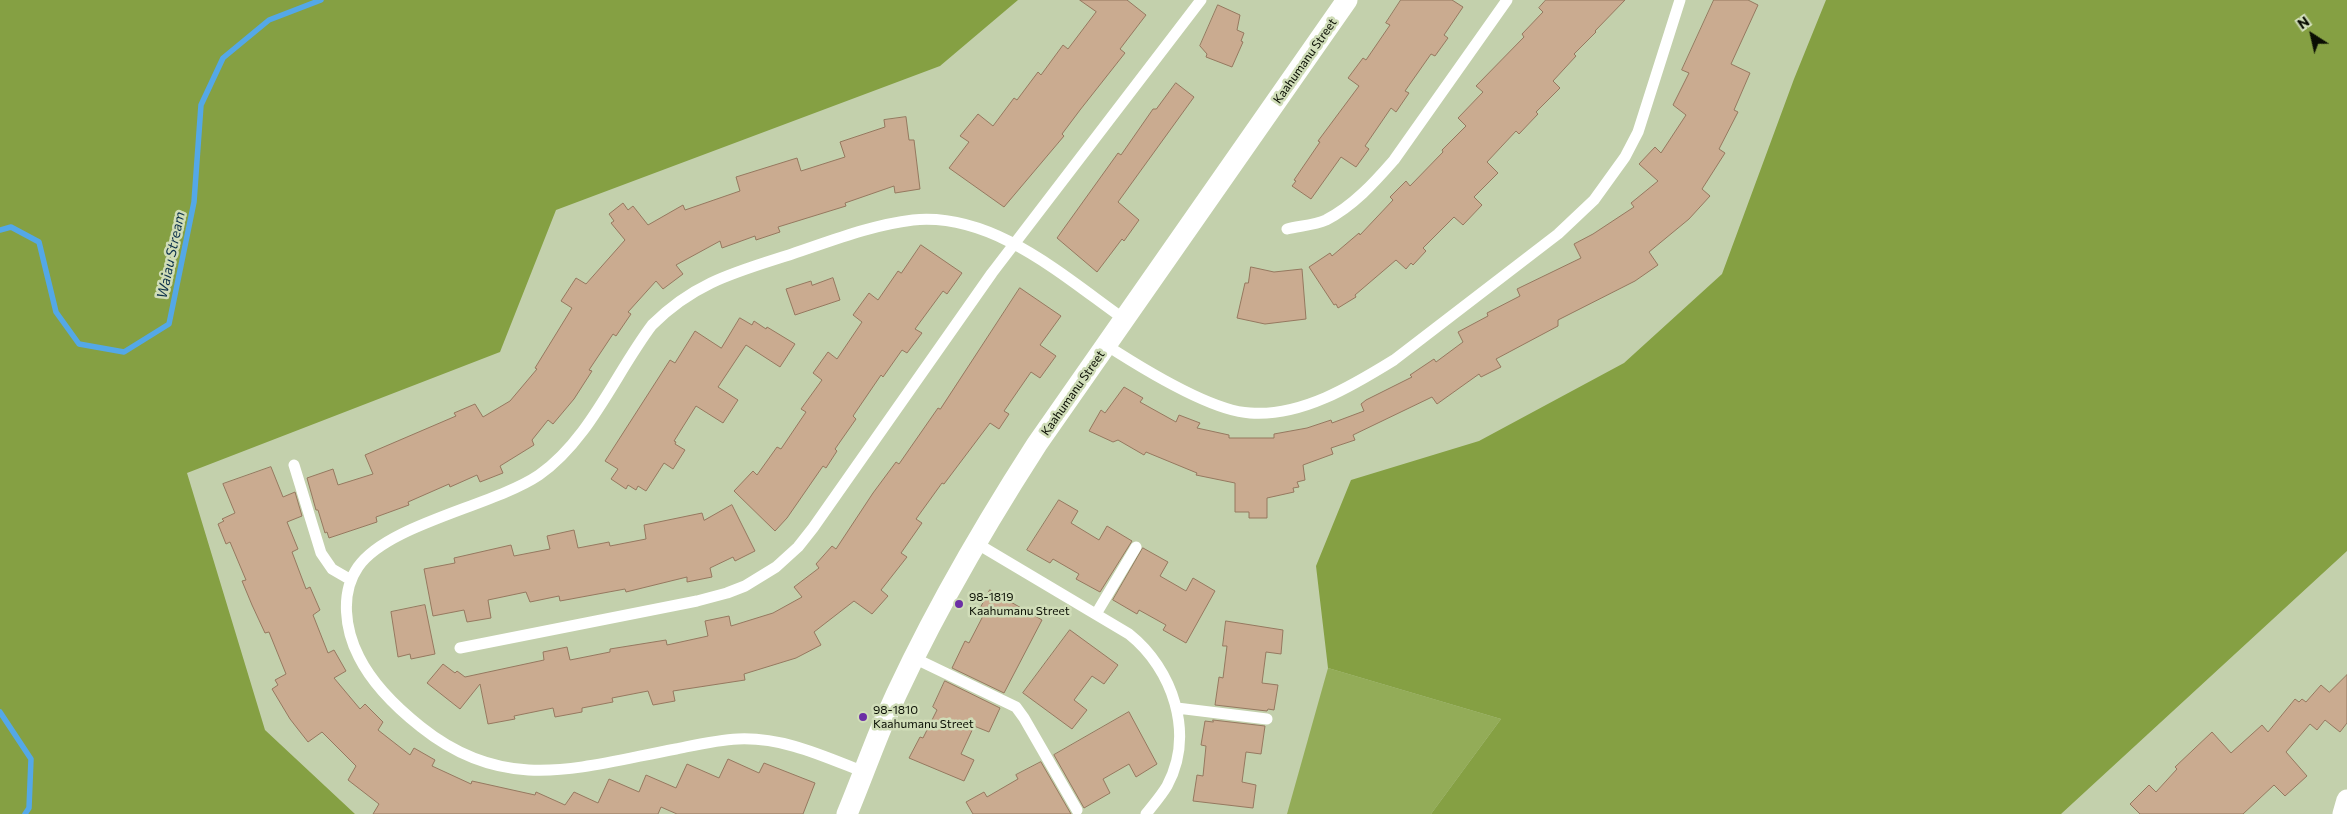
<!DOCTYPE html>
<style>
body{margin:0}
#map{position:relative;width:2347px;height:814px;overflow:hidden;background:#c3d0ac;font-family:Commissioner,sans-serif}
canvas{display:block}
.north{position:absolute;left:2287px;top:10px;width:50px;height:50px;-webkit-text-stroke:4px #d0ddb8;paint-order:stroke;rotate:325deg;font-size:14px;font-weight:700;line-height:20px;text-align:center;color:#0a0e03}
.north::after{content:'';display:block;margin:auto;width:18px;height:22px;background:#0a0e03;clip-path:polygon(50% 0,100% 100%,50% 72%,0 100%)}
</style>
<div id="map">
<canvas width="2347" height="814"></canvas>
<div class="north">N</div>
</div>
<script>
const ctx = document.querySelector('canvas').getContext('2d');
ctx.lineJoin = 'round';
function fill(path, color) { ctx.fillStyle = color; ctx.fill(path, 'evenodd'); }
function trace(path, color, width, dash) { ctx.strokeStyle = color; ctx.lineWidth = width; ctx.lineCap = dash ? 'butt' : 'round'; ctx.setLineDash(dash || []); ctx.stroke(path); }
function drawText(font, color, halo, rows, align = 'center') {
  ctx.font = font + ' Commissioner,sans-serif'; ctx.lineWidth = 5; ctx.setLineDash([]); ctx.textBaseline = 'middle'; ctx.strokeStyle = halo; ctx.fillStyle = color; for (const [text, x, y, turn = 0] of rows) {
    ctx.save(); ctx.translate(x, y); ctx.rotate((+turn || 0) * Math.PI / 180); ctx.textAlign = isNaN(turn) ? turn : align; if (halo) ctx.strokeText(text, 0, 0); ctx.fillText(text, 0, 0); ctx.restore();
  }
}
fill(new Path2D(`
 M1328,668l173,51 -70,95h-144z`), '#93ac58');
fill(new Path2D(`
 M0,0h1018l-78,66 -384,144 -56,142 -313,121 78,257 90,84h-355z
 M1826,0h521v551l-286,263h-630l70,-95 -173,-51 -12,-102 35,-86 128,-39 145,-78 98,-89 72,-195z`), '#85a043');
trace(new Path2D(`
 M0,230l11,-3 28,15 17,70 23,32 45,8 45,-28 25,-122 7,-97 22,-47 46,-38 52,-20
 M0,712l31,47 -2,49 -4,6`), '#54a8e7', 5.5);
const building = new Path2D(`
 M1080,0h47l19,15 -26,34 5,4 -45,57 -18,24 2,2 -60,71 -55,-39 20,-26 -9,-6 18,-22 15,12 21,-28 3,2 21,-28 3,3 22,-30 5,4 28,-37z
 M1401,0h51l11,7 -19,28 4,3 -13,18 -4,-2 -26,37 4,2 -13,19 -5,-4 -26,38 4,3 -13,18 -15,-10 -30,42 -19,-13 4,-5 -2,-1 26,-38 -2,-1 41,-55 -11,-8 15,-20 3,2 24,-35 -4,-2z
 M1546,0h79l-30,31 1,1 -22,22 2,2 -23,25 7,7 -24,24 2,2 -19,20 -3,-3 -29,31 11,11 -24,24 8,8 -19,20 -9,-8 -31,31 3,3 -13,14 -2,-2 -5,6 -10,-9 -41,35 1,2 -18,11 -2,-4 -2,1 -25,-38 21,-14 2,3 27,-23 1,2 33,-35 -3,-3 16,-16 4,5 33,-34 -1,-2 24,-24 -8,-8 25,-26 -7,-6 48,-49 -2,-3 21,-22 -4,-4z
 M1714,0h34l10,5 -27,59 19,9 -16,37 4,2 -19,37 6,4 -23,36 8,7 -21,23 -40,33 9,13 -23,16 -77,39v6l-62,33 5,8 -20,10 -2,-3 -42,30 -5,-7 -79,38 2,5 -24,8 2,6 -30,11 2,15 -8,2 2,5 -6,1 1,4 -27,6v20h-18v-6h-14v-29l-39,-8 1,-2 -51,-21 -2,3 -26,-15 -5,2 -24,-11 12,-21 4,3 19,-26 19,11 -3,4 36,20 3,-7 21,8 -3,5 32,7v3h45v-4l33,-6 24,-8 1,3 32,-12 -3,-7 5,-4 46,-23 -2,-2 24,-16 2,3 27,-20 -5,-10 30,-16 -1,-3 33,-17 -3,-7 64,-31 -7,-14 19,-10 41,-27 -3,-4 27,-22 -19,-17 16,-17 6,6 25,-38 -13,-10 16,-32 -7,-3z
 M1218,5l22,10 -3,15 7,3 -3,8 2,1 -11,25 -26,-10 1,-3 -7,-8z
 M1176,83l18,14 -76,105 21,18 -15,21 -2,-2 -25,33 -40,-34 61,-85 3,2 32,-46h3z
 M906,117l3,23h5l6,49 -25,4 -1,-7 -49,17 1,3 -68,21 2,5 -24,8 -1,-4 -33,12 -2,-7 -44,24 7,9 -20,15 -7,-8 -28,31 3,2 -15,22 -3,-2 -24,36 3,1 -18,28 -21,25 -5,-4 -16,20 2,5 -34,21 3,7 -23,9 -3,-7 -27,12 -1,-3 -41,18 1,3 -33,12 1,5 -48,16 -2,-6 -2,1 -7,-23h-2l-9,-32 26,-9 5,16 35,-11 -8,-19 91,-39 -2,-3 21,-9 8,13 27,-16 27,-32 -2,-1 37,-60 -11,-7 15,-23 10,6 39,-44 -14,-17 3,-2 -5,-7 14,-11 5,7 5,-4 15,19 35,-20 2,5 55,-19 -4,-14 61,-19 4,13 44,-14 -5,-15 45,-15 -1,-7z
 M921,245l41,28 -15,21 -4,-3 -28,38 7,4 -15,20 -5,-3 -19,27 -2,-2 -28,41 3,3 -21,30 2,2 -11,17 -3,-2 -36,52 -12,13 -41,-40 19,-20 4,4 20,-28 4,2 25,-37 -5,-3 21,-29 -9,-7 15,-21 9,7 25,-37 -9,-7 16,-22 9,7 20,-29 3,2z
 M1251,267l23,5 28,-3 4,50 -41,5 -28,-6 8,-35h3z
 M833,278l7,22 -45,15 -9,-26 25,-8 1,4z
 M1020,288l41,28 -21,29 16,11 -16,22 -9,-6 -27,39 5,3 -10,15 -9,-6 -46,61 -2,-1 -26,36 6,4 -21,30 6,4 -26,33 7,6 -16,18 -18,-13 -40,31 7,13 -25,13 -52,16 1,6 -72,11 2,10 -22,4 -5,-14 -36,7 1,4 -31,6v4l-27,5 -2,-9 -39,8 1,3 -27,5 -8,-40 -20,25 -33,-26 16,-19 12,9 2,-2 8,6 79,-17 -1,-8 24,-5 3,13 40,-8v-3l56,-9 1,5 41,-9 -3,-15 24,-5 2,10 42,-13 29,-16 -8,-10 25,-19 -3,-4 16,-18 4,3 37,-56 23,-31 3,2 39,-56 2,1z
 M740,318l12,7 2,-4 12,8 1,-2 28,17 -15,23 -34,-22 -28,42 20,13 -15,23 -27,-17 -22,35 2,1 -1,2 10,6 -12,19 -9,-6 -18,28 -8,-5 -2,4 -8,-5 -2,4 -15,-10 7,-10 -13,-8 65,-101 5,3 20,-32 26,17z
 M271,467l12,30 12,-5 7,24 -15,6 11,27 -6,3 14,37 4,-2 10,23 -7,5 15,38 6,-3 12,21 -12,7 26,31 5,-5 18,18 -5,8 32,25 4,-7 21,12 -3,6 39,18 1,-3 63,14 1,-3 29,13 9,-13 24,11 11,-24 30,13 7,-17 30,13 11,-24 32,14 9,-19 31,14 5,-10 51,20 -12,31h-126l-16,-7 -3,7h-285l6,-10 -31,-24 8,-14 -34,-34 -14,10 -18,-23 -18,-30 6,-4 -3,-5 11,-6 -17,-42 -4,1 -13,-28 -10,-24 4,-1 -16,-38 -4,2 -8,-20 6,-3 -2,-2 13,-6 -12,-29z
 M1059,500l19,11 -7,12 28,17 8,-14 25,15 -32,51 -24,-13 3,-5 -26,-15 -3,4 -23,-13z
 M732,505l23,46 -20,10 -2,-4 -23,11 2,9 -25,5v-5l-61,15 -1,-3 -65,12 -1,-5 -29,6 -4,-10 -38,8 3,18 -24,4 -3,-12 -31,6 -9,-47 31,-6 -1,-5 57,-13 3,11 36,-7 -3,-13 27,-6 4,18 31,-6 1,4 36,-7 -2,-14 58,-12 2,7z
 M1143,548l25,14 -8,14 26,15 7,-13 22,13 -29,52 -23,-13 3,-5 -27,-15 -2,4 -24,-14z
 M990,590l52,30 -38,73 -52,-25 13,-27 4,2 14,-27 -5,-3z
 M425,605l10,49 -24,5 -1,-5 -12,3 -7,-45z
 M1226,621l57,9 -2,24 -15,-2 -4,31 16,2 -4,25 -6,-1 -1,2 -52,-6 4,-28 4,1 4,-32h-4z
 M1070,630l48,35 -14,19 -12,-8 -18,24 13,10 -15,19 -49,-36z
 M2347,675v48l-7,9 -15,-12 -8,10 -7,-6 -24,28 21,24 -22,20 -11,-11 -31,29h-103l-10,-10 19,-19 7,7 21,-23 -2,-2 37,-35 19,21 31,-28 6,7 27,-33 4,3 3,-3 4,3 15,-17 8,7z
 M945,681l55,27 -11,24 -15,-6 -13,28 13,6 -10,21 -55,-23 11,-21 3,1 14,-28 -4,-3z
 M1129,712l28,52 -21,13 -7,-13 -26,15 7,14 -26,15 -30,-53z
 M1213,720l52,6 -4,28 -15,-2 -4,30 14,3 -3,23 -60,-7 4,-26 6,1 3,-30 -5,-1 4,-24 8,1z
 M1041,762l30,52h-98l-7,-12 18,-10 3,5 31,-18 -2,-4z`);
fill(building, '#caab90');
trace(building, '#95785f', 1);
trace(new Path2D(`
 M1287,229c12,-3 28,-4 39,-9 27,-14 48,-37 68,-60l113,-160
 M1106,345c34,22 104,66 144,68 51,4 102,-27 144,-53l164,-126 36,-34 31,-43 13,-25 42,-132
 M294,465l27,88 11,16 19,11
 M976,543l153,91c44,35 66,100 38,152 -6,10 -14,19 -21,28
 M1096,614l40,-67
 M460,648l237,-47 30,-8 18,-7 31,-19 22,-20 15,-19 179,-255 209,-273
 M914,658l102,49 8,11 53,92
 M1177,708l90,11
 M864,772c-41,-16 -81,-35 -126,-33 -21,1 -42,6 -62,10 -96,18 -170,46 -255,-22 -24,-19 -48,-42 -62,-70 -14,-27 -19,-64 -1,-90 30,-43 135,-61 181,-92 51,-36 76,-101 113,-150 43,-43 84,-53 140,-71 39,-13 79,-29 121,-34 80,-8 150,56 211,99`), '#fff', 11);
trace(new Path2D(`
 M847,814c12,-29 23,-59 35,-88 43,-99 97,-192 155,-282l310,-444
 M2343,814l4,-14`), '#fff', 21);
for (const [x, y, r, color] of [
 [959,604,5,"#6c2fa5"],
 [863,717,5,"#6c2fa5"]
]) { const dot = new Path2D(); dot.arc(x, y, r, 0, 2 * Math.PI); ctx.fillStyle = color; ctx.fill(dot); trace(dot, '#d0ddb8', 2); }
drawText('12px', '#0a0e03', '#d0ddb8', [
 ["Kaahumanu Street",1305,61,-55],
 ["Kaahumanu Street",1073,393,-55]
]);
drawText('12px', '#0a0e03', '#d0ddb8', [
 ["98-1819",969,597],
 ["Kaahumanu Street",969,611],
 ["98-1810",873,710],
 ["Kaahumanu Street",873,724]
], 'left');
drawText('italic 14px', '#0d324b', '#d0ddb8', [
 ["Waiau Stream",171,255,-78]
]);
</script>
